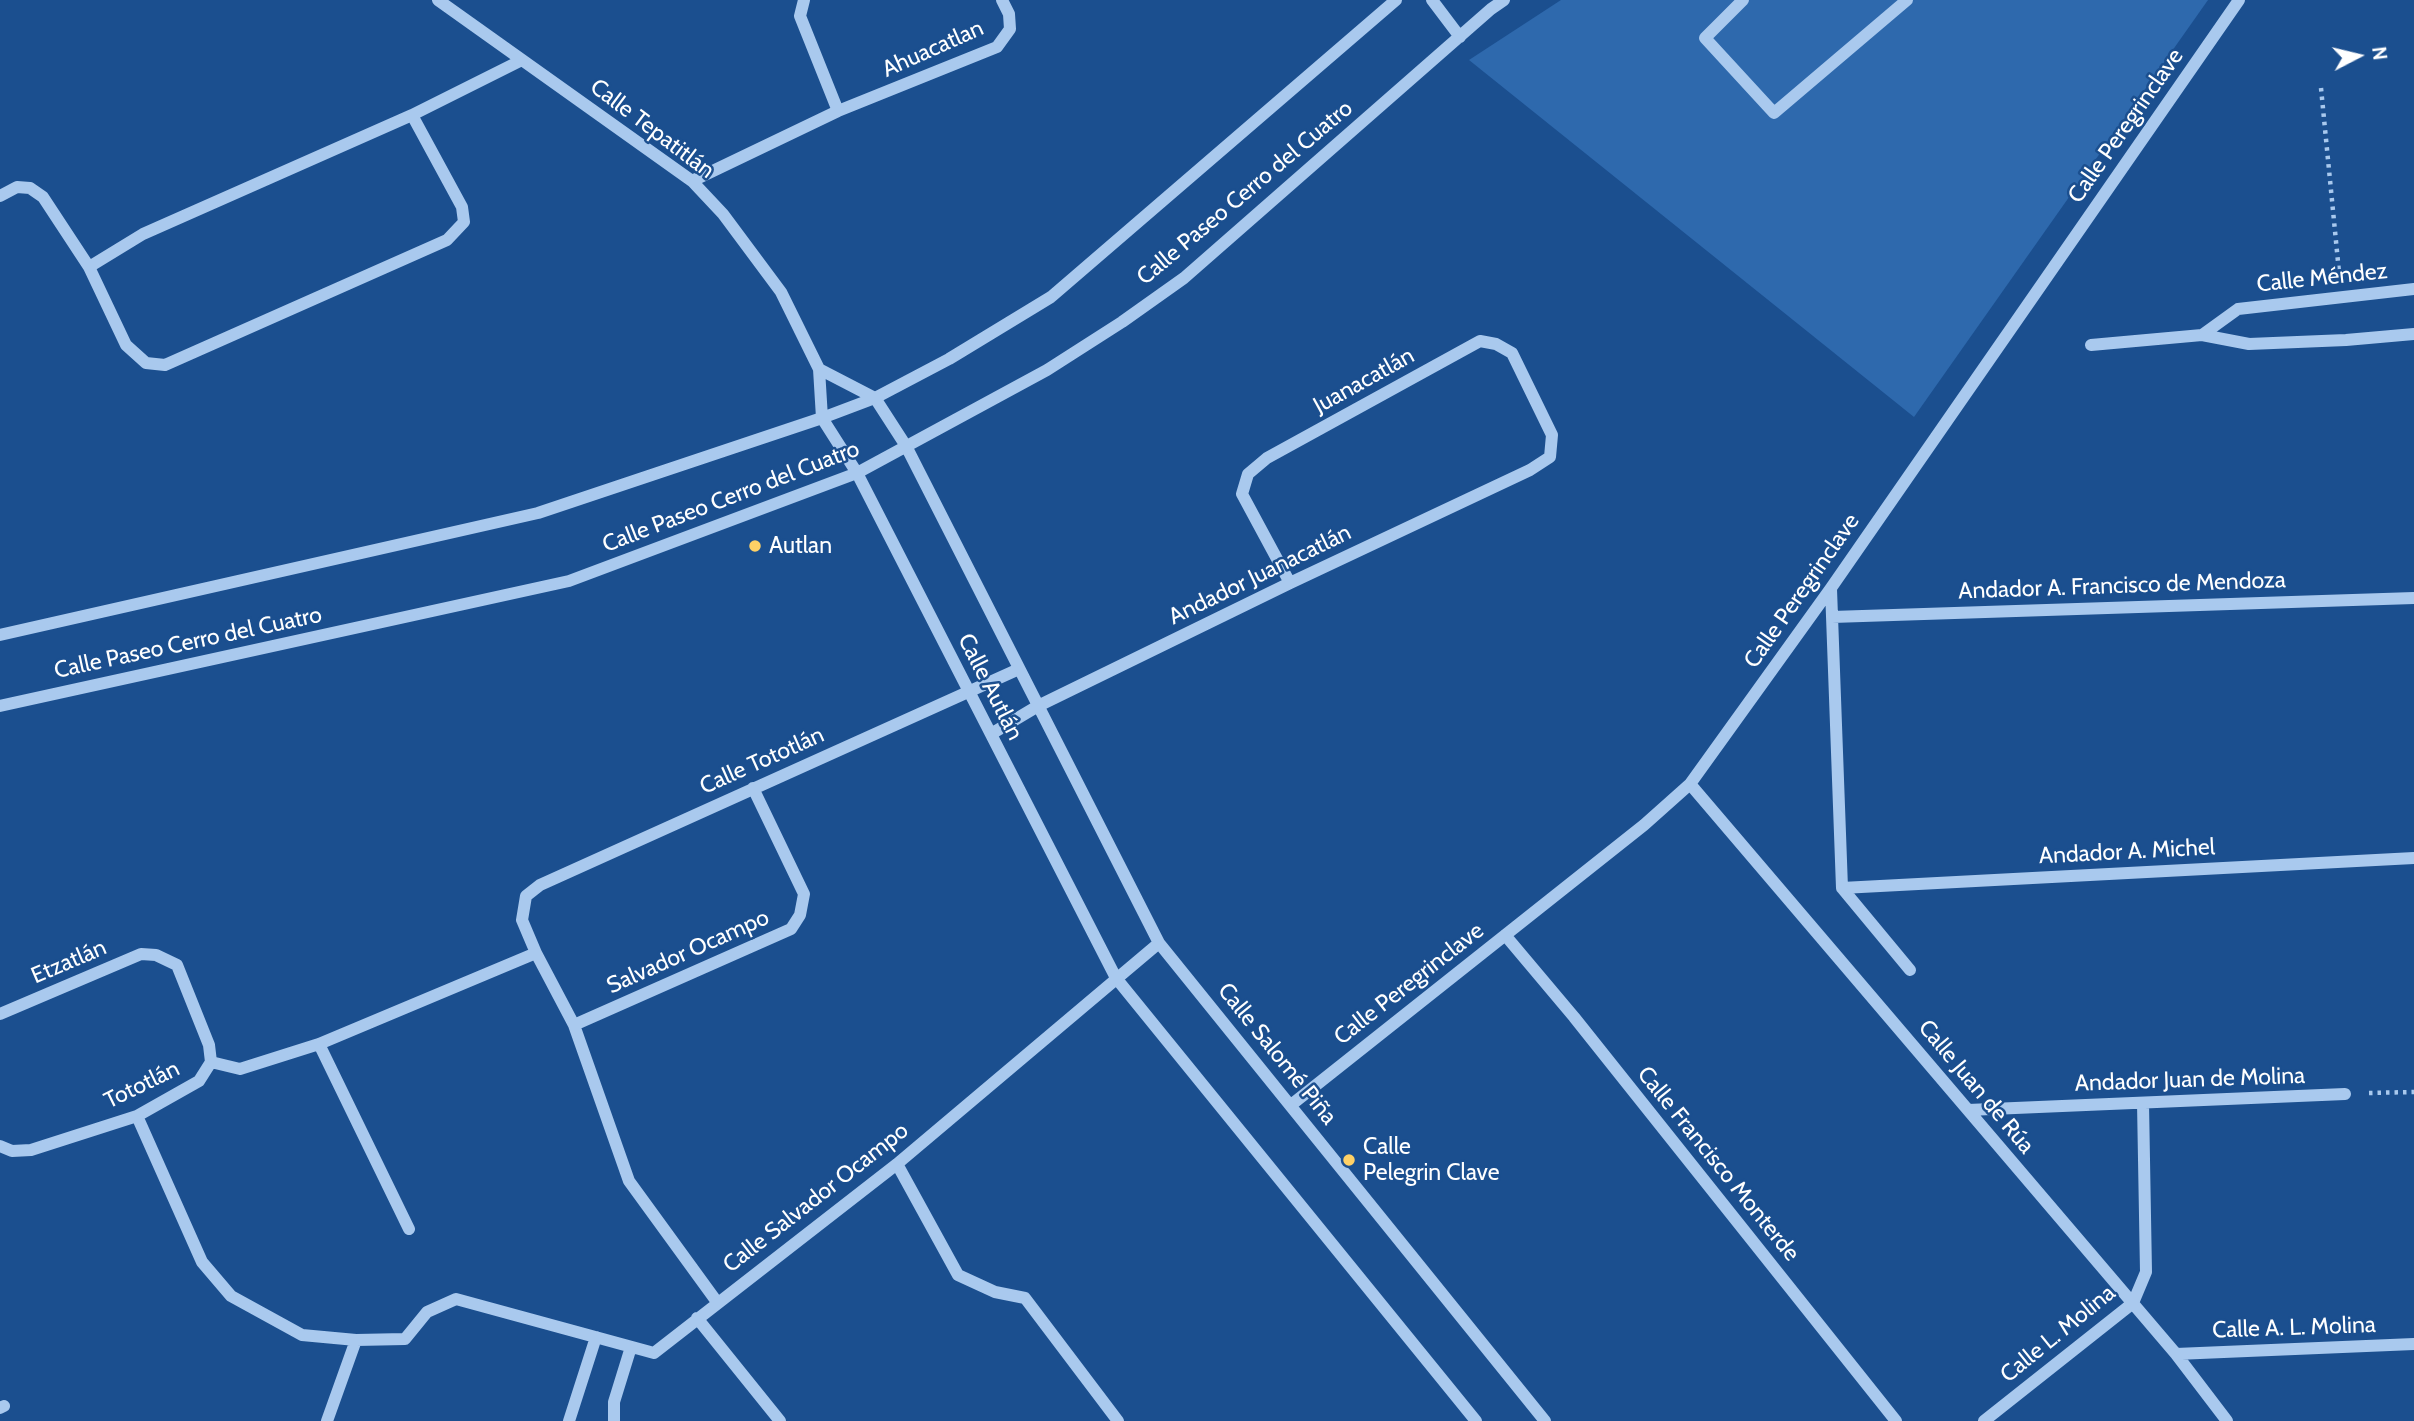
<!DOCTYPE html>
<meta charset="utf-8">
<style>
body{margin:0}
#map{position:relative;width:2414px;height:1421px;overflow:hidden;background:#1b4f8f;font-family:Cabin,sans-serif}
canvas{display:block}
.north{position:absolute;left:2323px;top:21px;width:70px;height:70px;-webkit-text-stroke:5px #1b4f8f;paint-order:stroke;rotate:83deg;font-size:19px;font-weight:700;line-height:28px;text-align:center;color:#fff}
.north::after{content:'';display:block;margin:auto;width:24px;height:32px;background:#fff;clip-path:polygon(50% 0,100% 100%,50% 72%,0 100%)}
</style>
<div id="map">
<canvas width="2414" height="1421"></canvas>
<div class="north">N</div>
</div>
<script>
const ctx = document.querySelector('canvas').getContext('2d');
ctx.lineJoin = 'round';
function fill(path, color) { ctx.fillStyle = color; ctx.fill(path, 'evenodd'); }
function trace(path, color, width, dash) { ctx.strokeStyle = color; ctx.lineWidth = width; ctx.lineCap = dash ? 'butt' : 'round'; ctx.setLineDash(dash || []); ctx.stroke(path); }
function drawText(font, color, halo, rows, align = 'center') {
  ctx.font = font + ' Cabin,sans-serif'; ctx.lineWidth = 5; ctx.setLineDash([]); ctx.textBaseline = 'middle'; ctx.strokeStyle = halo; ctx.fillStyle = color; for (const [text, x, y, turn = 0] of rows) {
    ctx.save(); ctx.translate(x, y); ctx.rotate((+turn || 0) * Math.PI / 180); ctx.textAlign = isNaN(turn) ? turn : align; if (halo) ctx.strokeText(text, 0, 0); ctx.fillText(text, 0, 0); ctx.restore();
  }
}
fill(new Path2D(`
 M1561,0h647l-294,417 -445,-357z`), '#2e69ad');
trace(new Path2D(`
 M2321,88l18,184
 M2369,1093l45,-1`), '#a9c9ee', 4.5, [3.5, 5]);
trace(new Path2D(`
 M438,0l254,181 31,33 58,78 38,77 3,49 35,55 259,505 360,443
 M804,0l-4,16 38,95
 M1432,0l28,37
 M1743,0l-38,38 69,75 133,-113
 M692,181l146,-70 159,-64 13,-18 -1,-15 -7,-14
 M0,196l17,-9 13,1 13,9 46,70 37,78 20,18 19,2 282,-125 17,-18 -2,-15 -50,-92
 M89,267l54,-33 269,-119 110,-55
 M2202,335l36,-26 176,-20
 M2091,345l111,-10 47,9 97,-4 68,-6
 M819,369l56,29 31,48 253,497 386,478
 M1831,589l11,299 68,82
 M1832,617l582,-19
 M0,635l538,-122 284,-95 53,-20 74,-39 102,-62 345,-297
 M0,706l569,-125 288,-108 190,-103 75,-48 62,-44 307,-269 13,-9
 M991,734l47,-28 252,-123 240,-113 20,-13 2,-22 -40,-82 -16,-9 -16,-3 -213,117 -19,16 -6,20 48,89
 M1690,784l486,570 51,67
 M1842,888l572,-30
 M1505,935l69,82 322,404
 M0,1014l141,-60 15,1 21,10 32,80 2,17 -12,19 -62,35 -106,34 -19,1 -12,-5
 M574,1025l217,-96 9,-14 4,-21 -51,-106
 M319,1044l90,185
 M211,1062l29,7 79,-25 217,-91
 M1291,1105l353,-280 46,-41 141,-196 408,-588
 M1968,1110l377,-16
 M137,1116l65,146 29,34 71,39 54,5 49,-1 22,-27 29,-13 198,54 243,-189 262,-221
 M897,1164l61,111 37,17 30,6 93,123
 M717,1302l-88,-121 -55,-156 -38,-72 -14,-33 4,-24 14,-11 479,-216
 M697,1318l83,103
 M2176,1354l238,-10
 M0,1408l4,-2
 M327,1421l29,-81
 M569,1421l27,-84
 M614,1421v-19l17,-55
 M1984,1421l149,-118 13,-31 -3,-169`), '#a9c9ee', 12);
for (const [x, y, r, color] of [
 [755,546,7,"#ffd166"],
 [1349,1160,7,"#ffd166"]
]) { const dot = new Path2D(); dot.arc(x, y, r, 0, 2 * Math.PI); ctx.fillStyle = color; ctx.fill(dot); trace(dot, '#1b4f8f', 2.5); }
drawText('23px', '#fff', '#1b4f8f', [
 ["Ahuacatlan",933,49,-24],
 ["Calle Peregrinclave",2126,126,-55],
 ["Calle Tepatitlán",652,129,37],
 ["Calle Paseo Cerro del Cuatro",1245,193,-40],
 ["Calle Méndez",2322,278,-6],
 ["Juanacatlán",1364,381,-29],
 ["Calle Paseo Cerro del Cuatro",731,497,-21],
 ["Andador Juanacatlán",1260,575,-26],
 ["Andador A. Francisco de Mendoza",2122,586,-2],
 ["Calle Peregrinclave",1802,591,-55],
 ["Calle Paseo Cerro del Cuatro",188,643,-12],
 ["Calle Autlán",990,687,63],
 ["Calle Tototlán",762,761,-24],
 ["Andador A. Michel",2127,852,-3],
 ["Salvador Ocampo",688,952,-24],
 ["Etzatlán",69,962,-23],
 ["Calle Peregrinclave",1409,984,-38],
 ["Calle Salomé Piña",1277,1054,51],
 ["Andador Juan de Molina",2190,1080,-2],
 ["Tototlán",142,1085,-26],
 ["Calle Juan de Rúa",1976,1087,50],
 ["Calle Francisco Monterde",1718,1164,51],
 ["Calle Salvador Ocampo",816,1198,-38],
 ["Calle A. L. Molina",2294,1328,-2],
 ["Calle L. Molina",2058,1334,-39]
]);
drawText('23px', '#fff', '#1b4f8f', [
 ["Autlan",769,546],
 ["Calle",1363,1147],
 ["Pelegrin Clave",1363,1173]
], 'left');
</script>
